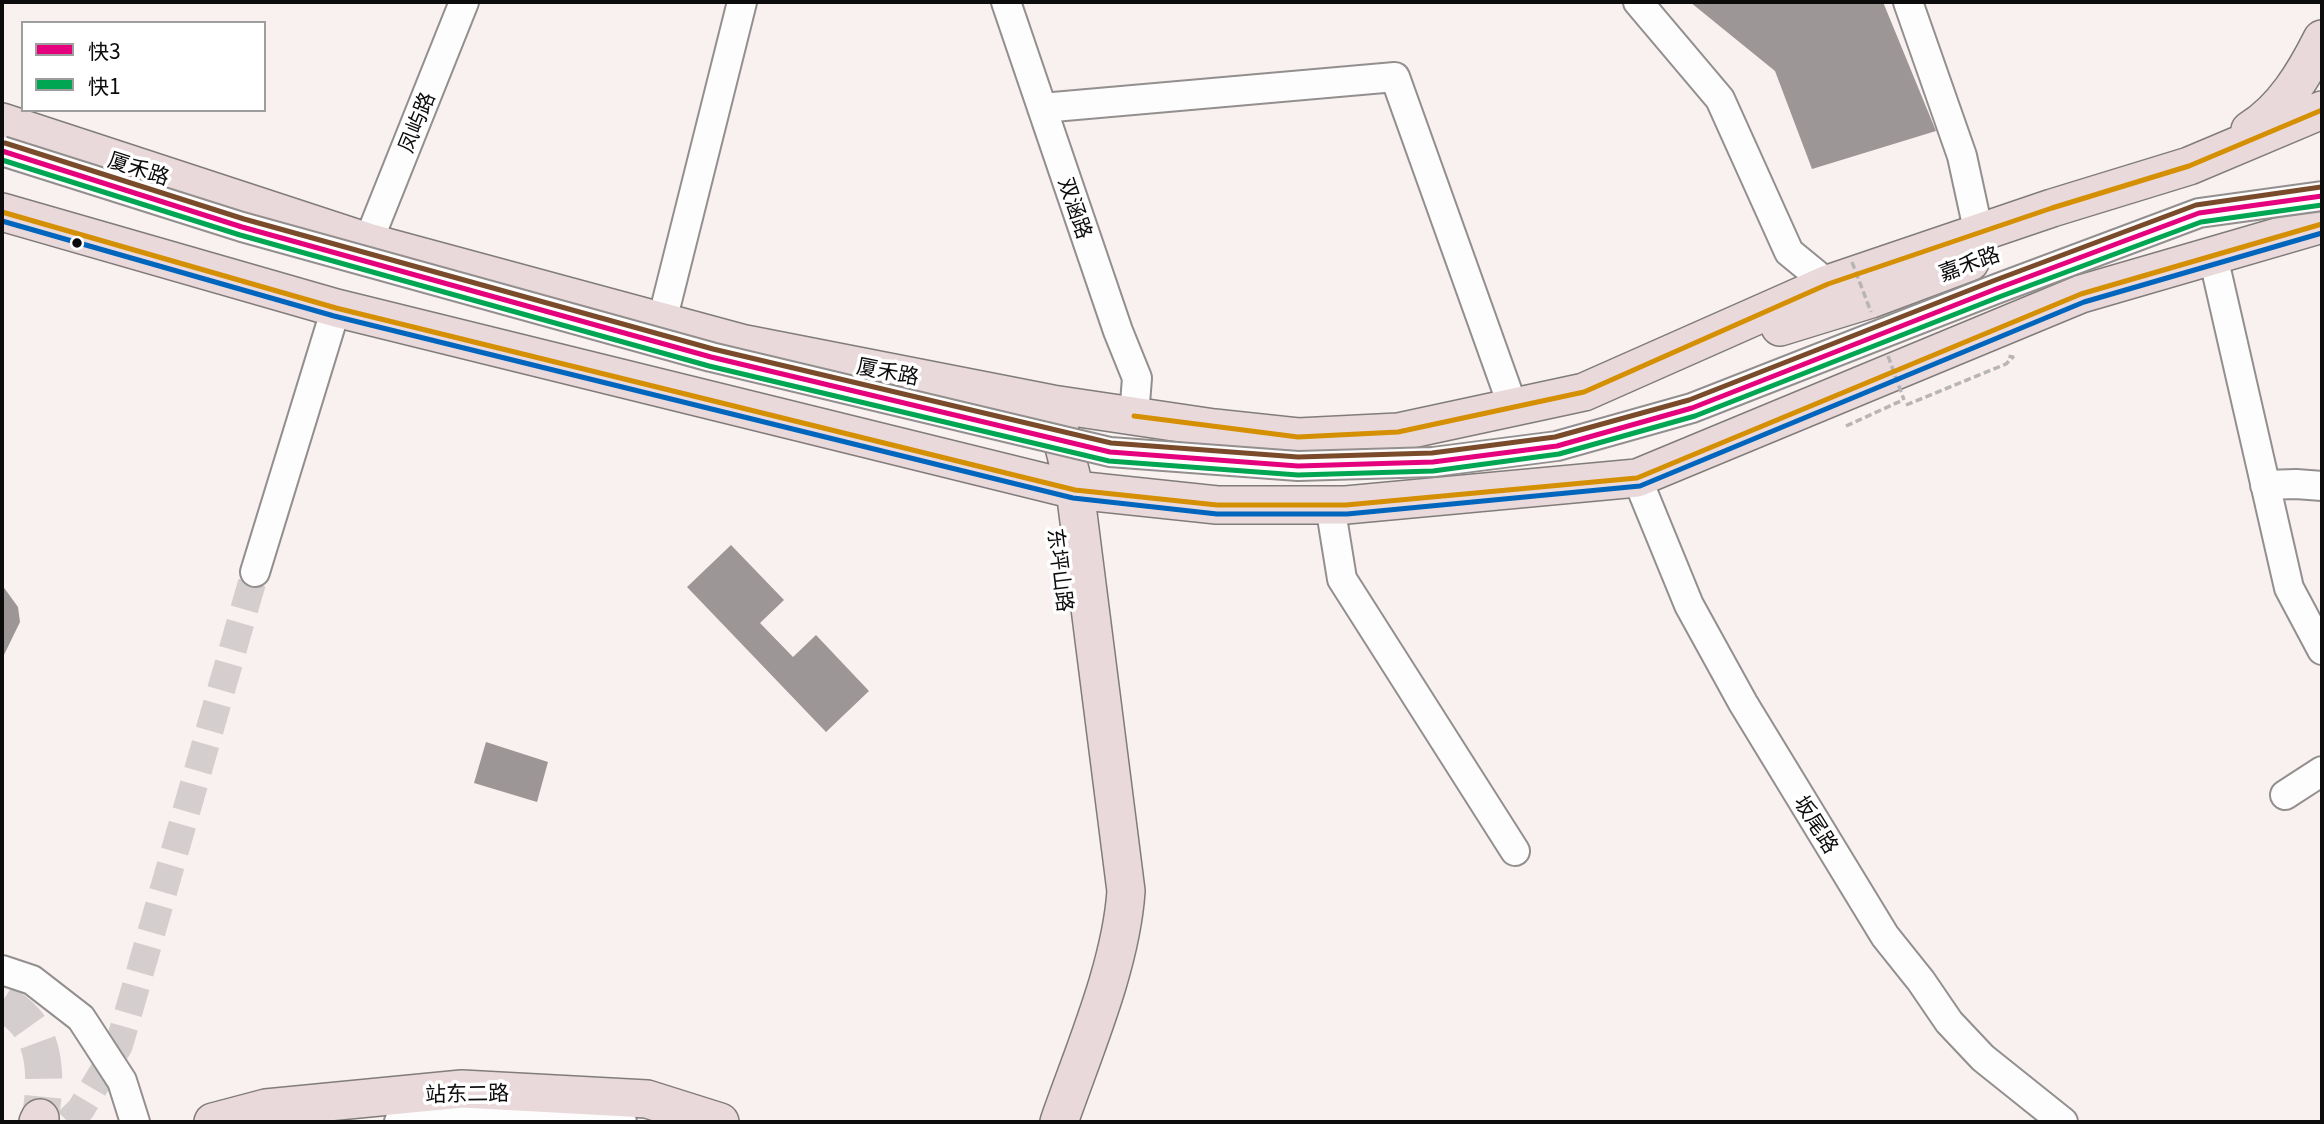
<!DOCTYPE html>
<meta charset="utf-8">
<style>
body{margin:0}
#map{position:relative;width:2324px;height:1124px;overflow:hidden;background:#f9f0f0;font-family:Georgia,"Noto Sans SC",serif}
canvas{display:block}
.frame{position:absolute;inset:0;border:4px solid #0c0c0c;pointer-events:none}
.legend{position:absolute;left:21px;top:21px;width:245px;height:91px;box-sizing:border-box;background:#fff;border:2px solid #9e9e9e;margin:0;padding:9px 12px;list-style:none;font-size:21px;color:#0c0c0c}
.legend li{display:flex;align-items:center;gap:14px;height:35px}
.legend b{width:35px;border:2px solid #9e9e9e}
</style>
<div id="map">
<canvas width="2324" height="1124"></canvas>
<div class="frame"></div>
<ul class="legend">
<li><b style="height:9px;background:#e5007d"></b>快3</li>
<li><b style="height:9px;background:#00a651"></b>快1</li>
</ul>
</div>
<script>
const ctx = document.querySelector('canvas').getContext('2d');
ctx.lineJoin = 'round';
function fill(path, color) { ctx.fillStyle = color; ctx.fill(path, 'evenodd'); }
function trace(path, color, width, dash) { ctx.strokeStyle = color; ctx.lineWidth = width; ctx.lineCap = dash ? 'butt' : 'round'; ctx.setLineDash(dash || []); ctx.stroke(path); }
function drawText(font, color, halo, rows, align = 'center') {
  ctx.font = font + ' Georgia,"Noto Sans SC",serif'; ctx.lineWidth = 7; ctx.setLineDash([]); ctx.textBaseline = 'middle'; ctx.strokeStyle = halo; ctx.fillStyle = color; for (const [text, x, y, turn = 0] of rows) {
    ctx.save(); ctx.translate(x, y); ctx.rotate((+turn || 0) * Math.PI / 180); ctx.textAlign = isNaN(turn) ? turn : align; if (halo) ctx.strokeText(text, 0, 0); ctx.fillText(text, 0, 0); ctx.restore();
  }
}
fill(new Path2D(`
 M1690,2h193l53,129 -124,38 -37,-98z
 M731,545l53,55 -24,23 33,34 23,-22 53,56 -43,41 -139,-145z
 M2,585l16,22 2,15 -18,37z
 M486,742l62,20 -11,40 -63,-19z`), '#9c9697');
trace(new Path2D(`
 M68,1122l13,-13 38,-64 136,-473`), '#d5cece', 28, [28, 14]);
trace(new Path2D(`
 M2,1002c11,7 25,18 31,30 14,25 12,60 7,86`), '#d5cece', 37, [37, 18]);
const minor = new Path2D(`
 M1006,2l112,329 19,47 -3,38
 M1638,2l82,97 69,153 39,32
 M1908,2l54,154 17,78
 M1042,108l353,-31 118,330
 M368,242l96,-240
 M2213,256l76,332 33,62
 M662,321l80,-319
 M1637,478l52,127 54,98 142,233 36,45 28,41 34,36 80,64
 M2265,485l31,-1 26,2
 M1330,505l12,74 173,272
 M255,572l81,-264
 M2285,795l37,-24
 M2,970l30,10 49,38 41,63 13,41
 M399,1122l98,-9 115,6 10,3`);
const major = new Path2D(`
 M2,122l366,120 377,102 307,60 162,24 84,9 100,-5 186,-40 244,-108 224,-76 137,-42 133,-56
 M2250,130c33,-20 55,-57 72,-91
 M2,212l334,96 739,182 142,15h129l291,-27 444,-184 241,-70
 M1780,327l91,-28 99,-37
 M1054,408l21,82 51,401c-5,75 -42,159 -67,231
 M38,1122l2,-4
 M213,1122l53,-14 196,-19 185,10 73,23`);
trace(minor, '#938f8f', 32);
trace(major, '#807c7c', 40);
trace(new Path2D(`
 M1906,405l100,-41 7,-7 -6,-1
 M1846,426l57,-26`), '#b7b5b5', 3.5, [7, 3.5]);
trace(minor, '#fefdfd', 28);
trace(major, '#ead9db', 37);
const minorBridge = new Path2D(`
 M2,151l240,76 469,130 399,95 188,14 135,-4 124,-16 135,-38 304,-119 203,-76 123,-17`);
trace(minorBridge, '#938f8f', 32, []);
trace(new Path2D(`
 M1852,262l19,50
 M1888,356l16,44`), '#b7b5b5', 3.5, [7, 3.5]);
trace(minorBridge, '#fefdfd', 28);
trace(new Path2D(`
 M2,151l240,76 469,130 399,95 188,14 135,-4 124,-16 135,-38 304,-119 203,-76 123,-17`), '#e5007d', 5);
trace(new Path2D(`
 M2,160l238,75 469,131 400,95 189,14 135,-4 126,-17 136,-38 304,-119 202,-75 121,-17`), '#00a651', 5);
trace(new Path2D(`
 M5,143l239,76 469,130 398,94 187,14 134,-4 123,-16 134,-37 304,-119 203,-76 125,-18`), '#7a4b2a', 5);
trace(new Path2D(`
 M2,212l334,96 739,182 142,15h129l291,-27 444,-184 241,-70
 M1134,416l164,21 100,-5 186,-40 244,-108 224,-76 137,-42 133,-56`), '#d48f02', 5);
trace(new Path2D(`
 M2,221l332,95 739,182 144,16h130l293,-28 444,-184 238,-69`), '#0065bd', 5);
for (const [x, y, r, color] of [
 [77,243,6,"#0c0c0c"]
]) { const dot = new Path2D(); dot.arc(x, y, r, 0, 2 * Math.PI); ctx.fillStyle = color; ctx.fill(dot); trace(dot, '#fff', 2.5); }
drawText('21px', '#0c0c0c', '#fff', [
 ["凤屿路",416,122,-68],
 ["厦禾路",139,168,18],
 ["双涵路",1076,208,71],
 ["嘉禾路",1969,263,-20],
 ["厦禾路",888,371,11],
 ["东坪山路",1061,570,83],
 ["坂尾路",1817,824,58],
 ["站东二路",467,1093,-1]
]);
</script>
